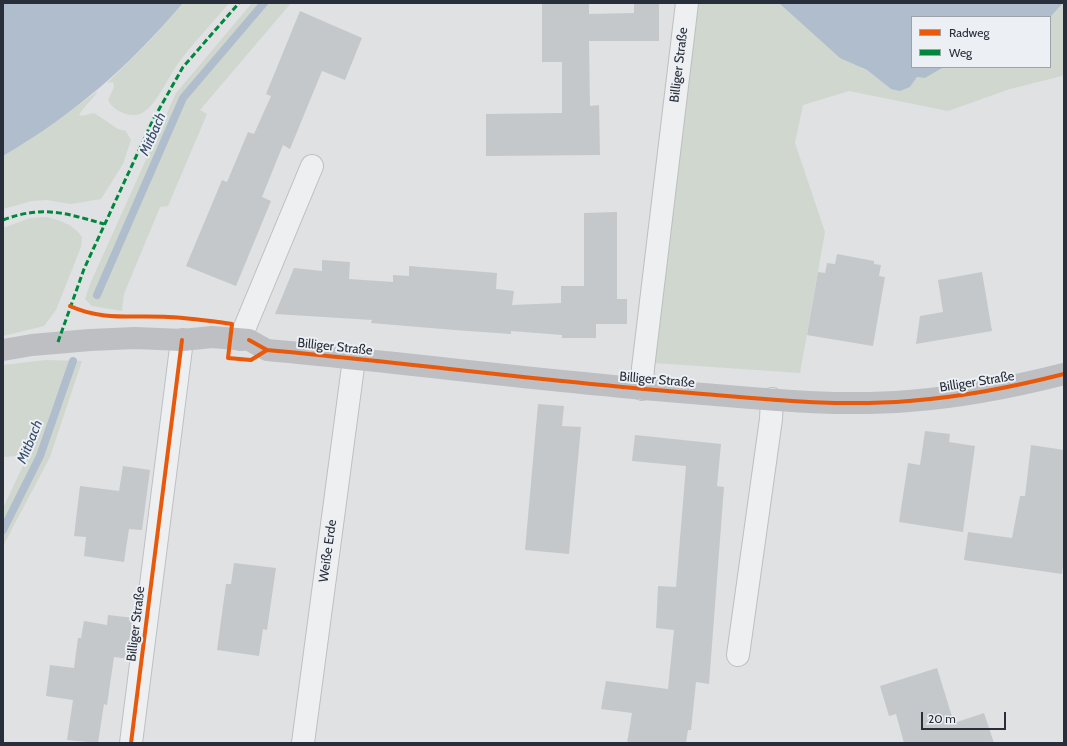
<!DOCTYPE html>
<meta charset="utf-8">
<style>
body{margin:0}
#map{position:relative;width:1067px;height:746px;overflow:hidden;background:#dfe1e3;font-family:Cabin,sans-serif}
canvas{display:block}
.frame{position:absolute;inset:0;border:4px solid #282e3a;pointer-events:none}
.legend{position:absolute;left:911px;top:16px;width:140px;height:52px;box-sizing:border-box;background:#eceff3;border:1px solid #9ea2a9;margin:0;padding:5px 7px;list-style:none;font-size:12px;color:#282e3a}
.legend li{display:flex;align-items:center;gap:8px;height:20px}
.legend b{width:20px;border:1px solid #9ea2a9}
.scale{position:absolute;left:921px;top:712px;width:85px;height:18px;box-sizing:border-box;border:2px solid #282e3a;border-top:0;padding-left:5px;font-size:12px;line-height:14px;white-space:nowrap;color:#282e3a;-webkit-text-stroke:3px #eceff3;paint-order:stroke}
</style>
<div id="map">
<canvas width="1067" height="746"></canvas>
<div class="frame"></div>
<ul class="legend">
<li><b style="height:5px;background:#e8590c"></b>Radweg</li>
<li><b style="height:5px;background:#00873e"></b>Weg</li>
</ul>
<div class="scale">20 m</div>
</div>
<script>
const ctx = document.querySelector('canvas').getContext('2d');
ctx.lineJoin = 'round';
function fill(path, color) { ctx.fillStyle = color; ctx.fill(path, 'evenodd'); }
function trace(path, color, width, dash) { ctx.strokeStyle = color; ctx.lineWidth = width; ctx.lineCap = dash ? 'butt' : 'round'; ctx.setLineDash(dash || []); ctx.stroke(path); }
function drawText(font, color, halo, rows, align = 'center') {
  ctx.font = font + ' Cabin,sans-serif'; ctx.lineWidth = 4; ctx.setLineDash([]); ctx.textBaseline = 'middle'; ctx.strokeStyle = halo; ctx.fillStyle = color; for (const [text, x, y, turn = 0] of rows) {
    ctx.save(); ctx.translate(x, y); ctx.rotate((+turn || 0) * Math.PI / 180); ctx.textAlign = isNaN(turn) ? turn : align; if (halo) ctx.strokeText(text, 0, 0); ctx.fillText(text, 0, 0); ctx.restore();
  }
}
fill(new Path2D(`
 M183,3h46c-16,19 -34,38 -49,58 -11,14 -23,44 -38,52 -11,6 -29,-2 -34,-13l6,-13 -1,-5 -6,1 49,-49z
 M252,3h39l-91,107 7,4 -39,92 -8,1 -36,87 -2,17 -30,-5 -7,-7 5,-15 86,-191z
 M697,3h367v70l-2,3 -52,13 -62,22 -99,-20 -46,14 -8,38 30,89 -25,141 -146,-10zM912,17h138v50h-106l-19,11 -8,-1 -7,10 -19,2 -24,-19 -7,-2 52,-1z
 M98,91c-6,9 -13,14 -19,24l2,1 13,-3 24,16 8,2 5,9 -8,24 -22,35 -30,5 -24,-4 -15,1 -29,8v-53l25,-15z
 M47,217c15,4 26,7 35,20l-1,10 -25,63 -12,16 -41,10v-108l27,-10z
 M46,360l36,1 -32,96 -47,89v-38l25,-53 -25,2v-92z`), '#d0d7cf');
fill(new Path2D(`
 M3,3h180c-55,64 -107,110 -180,153z
 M779,3h284l-13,14h-138v50h32l-19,11 -8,-1 -7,10 -10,4 -9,-2 -24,-19 -27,-12z`), '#b0bdcc');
trace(new Path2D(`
 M97,295l86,-197 81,-95
 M3,530l37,-74 33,-95`), '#b0bdcc', 8);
fill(new Path2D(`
 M542,3h47v11l45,-1v-10h25v38h-70l1,65 9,-1 1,50 -114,1v-42l76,-1v-51h-20z
 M300,11l62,27 -17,42 -23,-9 -32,78 -7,-4 -21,52 9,4 -35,85 -50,-20 36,-86 5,2 21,-50 6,2 17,-38 -5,-2z
 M617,212v87h10v25h-31v14h-34v-3l-51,-4v3l-57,-4 -83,-7 1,-3 -97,-6 19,-46 28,3v-11l28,2 -1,17 44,3v-7l16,1v-10l88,7 -1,16 18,2 -2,14 49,-2v-17h23v-73z
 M837,254l37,7v3l7,1 -2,11 6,1 -12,69 -66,-11 11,-63 7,1 2,-10 8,1z
 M982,272l10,59 -76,13 4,-28 23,-4 -5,-32z
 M538,404l26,2 -2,20 19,1 -12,127 -44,-4z
 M925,431l25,3 -1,8 26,4 -12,86 -64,-10 9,-59 12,2z
 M635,435l86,9 -4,42 7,1 -15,197 -13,-2 -5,48h-3l-2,13h-59l5,-30 -31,-4 5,-28 62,8 6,-59 -18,-2 2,-42 18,1 10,-121 -54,-5z
 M1031,445l33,5v107l-2,17 -98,-14 4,-28 44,6 8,-42h5z
 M123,466l27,4 -8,60 -13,-1 -5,33 -40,-6 2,-19 -12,-1 6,-50 39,5z
 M234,563l42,5 -9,62 -4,-1 -4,27 -42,-6 9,-66h5z
 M108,615l26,3 -5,41 -15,-2 -7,48 -3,-1 -6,39 -31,-3 6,-40 -27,-4 4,-31 24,3 4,-30h3l3,-17 23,4z
 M937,668l17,55 30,-10 10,30h-90l-8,-29 -7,2 -9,-30z`), '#c5c8ca');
const street = new Path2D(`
 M240,339l72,-173
 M642,389l1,-21 44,-365
 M738,655l33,-236 1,-20
 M131,743l51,-403
 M303,743l51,-384`);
trace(street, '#bdbfc1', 24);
trace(street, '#eeeff0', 22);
trace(new Path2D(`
 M3,350l29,-5 58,-5 45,-2 47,2 30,-3 37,3 18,10c142,13 283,32 425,43 72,6 145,14 217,8 53,-4 104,-14 155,-27`), '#bdbfc3', 22);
trace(new Path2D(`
 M3,220c40,-15 62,-7 101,4
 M58,342l26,-73 69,-149 30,-53 56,-64`), '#00873e', 3, [6, 3]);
trace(new Path2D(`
 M70,306c32,15 64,9 98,11 21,1 43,4 64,7l-4,34 23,2 16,-10
 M249,340l18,10c142,13 283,32 425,43 72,6 145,14 217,8 53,-4 104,-14 155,-27
 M131,743l51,-403`), '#e8590c', 4);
drawText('13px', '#282e3a', '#eceff3', [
 ["Billiger Straße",679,65,-83],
 ["Billiger Straße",335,347,6],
 ["Billiger Straße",657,380,5],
 ["Billiger Straße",977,382,-9],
 ["Weiße Erde",328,551,-82],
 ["Billiger Straße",136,624,-83]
]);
drawText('italic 14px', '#374c6a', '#eceff3', [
 ["Mitbach",153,134,-66],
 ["Mitbach",30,442,-68]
]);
</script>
